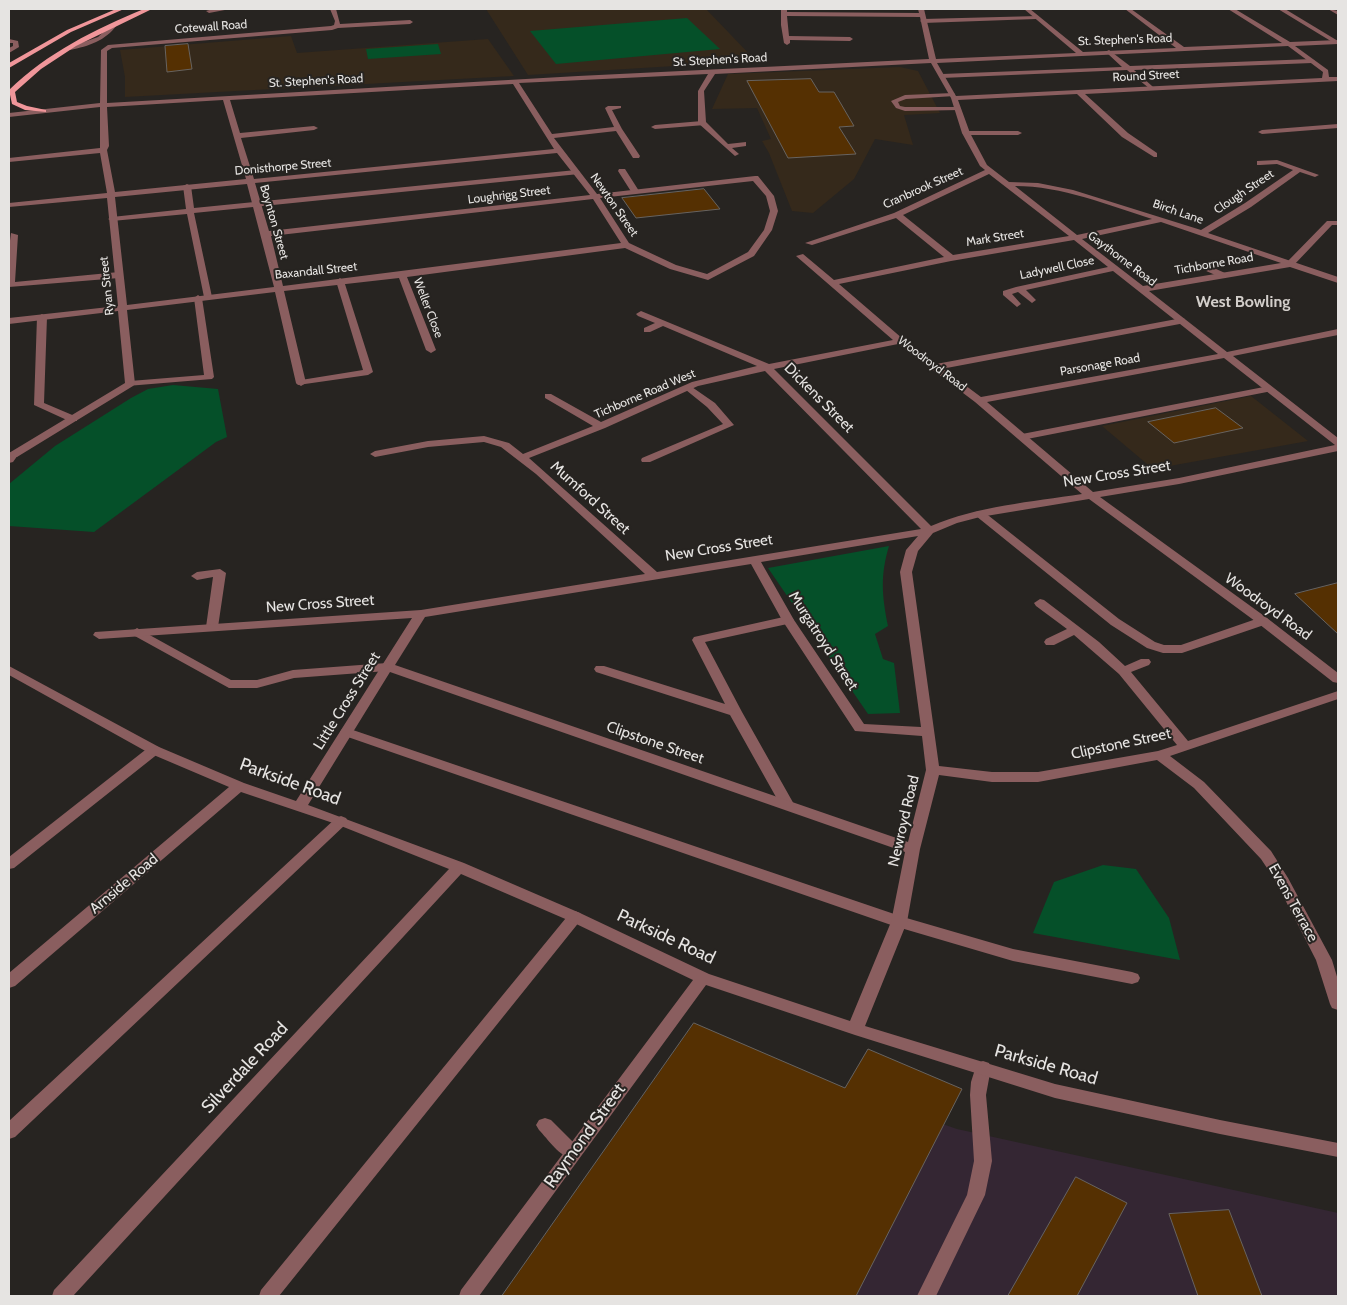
<!DOCTYPE html>
<style>
body{margin:0}
#map{position:relative;width:1347px;height:1305px;overflow:hidden;background:#272421;font-family:Cabin,sans-serif}
canvas{display:block}
.frame{position:absolute;inset:0;border:10px solid #e6e4e2;pointer-events:none}
</style>
<div id="map">
<canvas width="1347" height="1305"></canvas>
<div class="frame"></div>
</div>
<script>
const ctx = document.querySelector('canvas').getContext('2d');
ctx.lineJoin = 'round';
function fill(path, color) { ctx.fillStyle = color; ctx.fill(path, 'evenodd'); }
function trace(path, color, width, dash) { ctx.strokeStyle = color; ctx.lineWidth = width; ctx.lineCap = dash ? 'butt' : 'round'; ctx.setLineDash(dash || []); ctx.stroke(path); }
function drawText(font, color, halo, rows, align = 'center') {
  ctx.font = font + ' Cabin,sans-serif'; ctx.lineWidth = 4; ctx.setLineDash([]); ctx.textBaseline = 'middle'; ctx.strokeStyle = halo; ctx.fillStyle = color; for (const [text, x, y, turn = 0] of rows) {
    ctx.save(); ctx.translate(x, y); ctx.rotate((+turn || 0) * Math.PI / 180); ctx.textAlign = isNaN(turn) ? turn : align; if (halo) ctx.strokeText(text, 0, 0); ctx.fillText(text, 0, 0); ctx.restore();
  }
}
fill(new Path2D(`
 M710,1044l247,85 381,84v83h-803z`), '#342633');
fill(new Path2D(`
 M486,9h220l50,52 -228,14z
 M291,36l6,17 191,-14 26,37 -389,21v-20l-5,-27z
 M900,67l18,4 22,42 -36,2 9,30 -38,-6 -21,40 -41,34 -21,-2 -23,-58 -7,-12 9,-2 -14,-31 -45,1 16,-35z
 M1251,396l57,45 -155,28 -51,-43z`), '#35291b');
fill(new Path2D(`
 M687,18l33,31 -164,15 -26,-33z
 M438,44l3,10 -73,5 -2,-10z
 M173,385l45,4 9,48 -11,5 -122,90 -85,-6v-42l46,-38 76,-48 17,-9z
 M889,546c-9,30 -7,50 -1,80l-13,8 8,25 11,4 6,50 -32,1 -100,-146z
 M1103,865l33,4 33,49 11,42 -147,-27 21,-51z`), '#055029');
const building = new Path2D(`
 M188,44l4,25 -25,3 -2,-26z
 M811,79l8,13h15l20,34 -15,1 17,27 -68,4 -41,-77z
 M704,189l16,20 -84,9 -14,-20z
 M1216,408l27,20 -69,15 -26,-21z
 M1338,583v51l-43,-40z
 M694,1023l151,65 23,-39 94,40 -106,207h-354z
 M1076,1177l51,26 -50,93h-69z
 M1229,1210l33,86h-64l-29,-82z`);
fill(building, '#553002');
trace(building, '#676360', 1);
fill(new Path2D(`
 M213,9h17l-21,4 -3,-2z
 M1278,9h7l53,32v2h-4z
 M1038,16l-2,3 -113,4 -3,-2 3,-2z
 M112,24l5,1c-12,16 -28,21 -47,25l-3,-2 31,-11z
 M1109,50l21,16 182,-7 3,2 -3,2 -178,7 18,16 1,1 -3,2 -23,-19 -185,8 -3,-2 3,-2 180,-7 -15,-14v-2z
 M953,93l2,1v2l-49,3 -8,3 2,4 5,1h53l3,2 -1,1 -55,1 -9,-3 -5,-7 14,-6z
 M702,121l4,2 -1,2 -50,4 -4,-2 4,-2z
 M963,131h55l4,2 -4,2h-52l-4,-2z
 M619,169h6l14,22 -1,2h-6l-14,-22z
 M576,170l4,2 -1,2 -385,39 18,84 -4,3 -4,-3 -17,-83 -75,7 -4,-2 4,-2 74,-8 -3,-23 4,-2 4,2 3,22z
 M1327,221h11v4h-6l-39,41h-6v-4z
 M11,233l7,2 -3,47 104,-10 4,3 -4,3 -110,9v-39z
 M1207,265l18,8 1,2 -4,3 -18,-8v-4z
 M340,278l4,3 29,91 -5,3 -70,10 -2,-2 5,-3 62,-10 -27,-89z
 M198,295l4,3 12,79 -2,2 -85,7 -2,-2 5,-3 74,-6 -10,-77z
 M42,314l5,3 -3,86 33,14v4h-8l-35,-16 3,-88z
 M1182,318l3,1v4l-249,47 -5,-3 5,-3z
 M689,385l26,18 19,22 -84,37h-8l-1,-2 1,-2 81,-34 -16,-17 -21,-17v-4z
 M1269,386l5,3 -2,2 -250,49 -5,-3 5,-3z
 M13,452l5,3 -5,7 -4,1v-10z
 M980,511l4,1 135,107 36,23 9,3h17l78,-27h8l2,3 -2,3 -85,29h-19l-16,-5 -36,-23 -135,-109 -2,-2 2,-2z
 M220,569l6,4 -8,54 -6,4 -6,-4 7,-50 -16,3 -6,-4 6,-4z
 M788,616l6,4 -2,3 -87,19 37,70 53,94 -2,3h-10l-2,-3 -51,-91 -134,-43 -2,-3 2,-3h8l121,38 -33,-64 2,-3z
 M137,628l94,52h26l36,-10 94,-7 6,4 -6,4 -93,7 -37,10h-28l-96,-53 -2,-3z
 M347,728l556,189 110,32 119,23 6,2 2,4 -2,4 -6,2 -119,-23 -119,-35 -552,-191 -2,-3 2,-3z
 M154,746l5,1 2,3 -2,3 -145,115 -5,1v-12l140,-110z
 M341,816l5,2 2,3 -2,3 -331,313 -6,2v-18l327,-303z
 M575,911l5,2 3,4 -3,4 -301,375h-20l2,-6 309,-377z
 M983,1061l6,2 2,5 -5,27 6,66 -7,34 -49,101h-19l50,-101 7,-34 -4,-66 1,-13 6,-19z
 M545,1118l6,2 27,27 3,5 -3,5c-15,6 -29,-17 -39,-27l-3,-5 3,-5z`), '#8a5e5f');
fill(new Path2D(`
 M330,9h6l4,15 70,-4 3,2 -3,2 -72,4 -6,2 -220,18 -5,3v52l471,-27 351,-17 -9,-42 -133,-1 2,20 61,1 3,2 -3,2 -60,-1v3l-3,2 -3,-2 -3,-18v-16h6v3l132,1 -1,-4h6l12,50 140,-6 -52,-44h6l53,43 93,-4 -51,-39h6l53,38 98,-4 -54,-34h7l55,33 48,-2v4l-43,2 33,24 1,7h9v4l-253,13 43,39 29,20v4h-3l-32,-20 -45,-43 -119,6 12,33 17,32 22,17 29,1 35,7 128,40 44,-27 48,-33 -16,-6 -17,1h-3v-4l20,-1 42,15 -4,2 -15,-5 -49,35 -43,26 130,44v6l-48,-16 -141,24 78,61 111,-23v6l-105,21 105,82v13l-159,33 -79,13 167,121 71,55v10l-5,-1 -74,-58 -170,-125 -109,18 -23,6 -24,10 -15,18 -6,21 27,194 53,6h46l120,-21 19,-6 -58,-71 -45,-39 -20,10h-8l-2,-3 2,-3 21,-10 -31,-23 -2,-3 6,-4 4,1 55,42 26,24 16,-7h8l2,3 -2,3 -18,7 57,69 150,-50v8l-168,57 34,26 67,69 17,27 44,82 6,20v30l-6,-2 -2,-4 -14,-44 -41,-80 -14,-21 -67,-71 -37,-28 -119,22h-46l-53,-7 -19,74 -13,73 -42,104 190,58 165,36 118,23v14l-118,-23 -165,-36 -200,-63 -149,-50 -227,311h-20l2,-6 232,-310 -123,-59 -109,-47 -388,422h-21l2,-6 395,-421 -113,-45 -95,-32 -226,194 -6,2v-15l220,-186 -80,-34 -140,-78v-9l150,81 85,36 52,18 116,-183 -313,21 -6,-4 2,-3 326,-22 224,-36 -109,-100 -35,-27 -17,-5 -56,5 -53,10 -5,-3 5,-3 53,-10 56,-5 25,7 14,11 70,-28 -48,-28v-4h6l50,28 91,-40 65,-16 -94,-40 -13,6h-6v-4l11,-5 -17,-7 -2,-2 5,-3 128,53 124,-24 -97,-84 7,-2 31,26 110,-23 -48,-39 -84,27 -7,-2 89,-30 91,-43 -5,-4 -18,-33 -11,-35 -20,-35 -216,11 -11,17 2,31 22,22 18,-2v4l-14,2 7,6 -4,2 -37,-33v-32l10,-17 -189,9 33,51 62,-7 -9,-19 3,-2h13v2l-9,2 10,19 18,27 -1,2h-6l-17,-27 -62,7 43,56 158,-18h3l16,20 4,15 -6,19 -18,26 -46,24 -38,-11 -45,-21 -218,29 29,73 -5,3 -5,-3 -27,-72 -115,13 22,92 -5,3 -5,-3 -21,-91 -148,18 8,74 -2,2 -116,71h-8v-4l116,-70 -7,-72 -109,13v-6l109,-12 -11,-108 -98,9v-4l98,-10 -7,-40 -91,9v-4l91,-10v-41l-91,10v-4l91,-10 1,-53 7,-5 223,-19 3,-1 1,-4zM1288,46l35,26 -1,6 -366,18 -19,-33zM513,84l41,65 -300,30 -13,-41 73,-8 4,-2 -4,-2 -74,7 -10,-33zM223,100l23,79 -131,13 -8,-42 2,-4 -2,-39zM557,153l33,42 -321,36 -14,-48zM989,174l80,62 -116,19 -50,-40zM753,181l13,15 4,15 -6,19 -16,22 -41,22 -31,-9 -47,-22 -29,-45zM247,184l27,103 -147,18 -12,-108zM1015,186c47,0 93,19 137,33l-75,16zM593,199l28,44 -338,43 -12,-50zM1161,222l120,41 -138,23 -61,-47zM1074,240l34,27 -92,20 -13,4v4l14,12 4,-3 -9,-10 6,-2 14,11 4,-3 -10,-10 87,-19 105,83 -237,43 -78,-58 -64,-55 112,-23zM898,344l77,58 107,92c-51,8 -104,12 -151,32l-157,-157zM1224,358l111,87 -156,33 -86,14 -106,-90zM765,371l156,158 -264,43 -128,-114 76,-30 93,-42zM918,536l-12,14 -6,22 21,155 -57,-3 -70,-104 -33,-58zM751,564l31,56 73,111 67,5 4,34 -18,72 -513,-177 30,-48zM390,672l515,180 -14,70 -41,99 -141,-47 -129,-61 -116,-50 -156,-58z
 M1328,9l10,2v4z
 M9,39l9,2 1,6 -10,6v-5l4,-2v-3h-4z
 M1338,124v4l-76,6 -4,-2 4,-2z`), '#8a5e5f');
fill(new Path2D(`
 M116,9h8l-53,23 -62,36v-5l58,-33z
 M144,9h8l-76,37 -35,23 -26,23 2,10 10,4 19,4v2l-21,-2 -13,-6 -3,-14c38,-37 86,-61 135,-81z`), '#f0969a');
drawText('12px', '#e6e4e2', '#272421', [
 ["Cotewall Road",211,27,-4],
 ["St. Stephen's Road",1125,40,-2],
 ["St. Stephen's Road",720,60,-3],
 ["Round Street",1146,76,-3],
 ["St. Stephen's Road",316,81,-3],
 ["Donisthorpe Street",283,167,-5],
 ["Cranbrook Street",923,188,-24],
 ["Clough Street",1244,192,-34],
 ["Loughrigg Street",509,195,-7],
 ["Newton Street",614,205,55],
 ["Birch Lane",1178,212,19],
 ["Boynton Street",274,222,74],
 ["Mark Street",995,238,-9],
 ["Gaythorne Road",1122,259,37],
 ["Tichborne Road",1214,264,-10],
 ["Ladywell Close",1057,268,-12],
 ["Baxandall Street",316,271,-6],
 ["Ryan Street",107,286,-96],
 ["Weller Close",428,308,69],
 ["Woodroyd Road",932,364,37],
 ["Parsonage Road",1100,365,-10],
 ["Tichborne Road West",645,394,-23]
]);
drawText('15px', '#e6e4e2', '#272421', [
 ["Dickens Street",819,398,45],
 ["New Cross Street",1117,474,-9],
 ["Mumford Street",590,498,42],
 ["New Cross Street",719,548,-9],
 ["New Cross Street",320,604,-4],
 ["Woodroyd Road",1268,607,36],
 ["Murgatroyd Street",823,641,57],
 ["Little Cross Street",347,701,-58],
 ["Clipstone Street",655,743,19],
 ["Clipstone Street",1121,744,-12],
 ["Newroyd Road",904,821,-77],
 ["Arnside Road",124,884,-40],
 ["Evens Terrace",1293,903,61]
]);
drawText('bold 16px', '#d2ceca', '#272421', [
 ["West Bowling",1243,302]
]);
drawText('18px', '#e6e4e2', '#272421', [
 ["Parkside Road",290,782,20],
 ["Parkside Road",666,937,25],
 ["Parkside Road",1046,1065,16],
 ["Silverdale Road",245,1068,-47],
 ["Raymond Street",585,1136,-54]
]);
</script>
